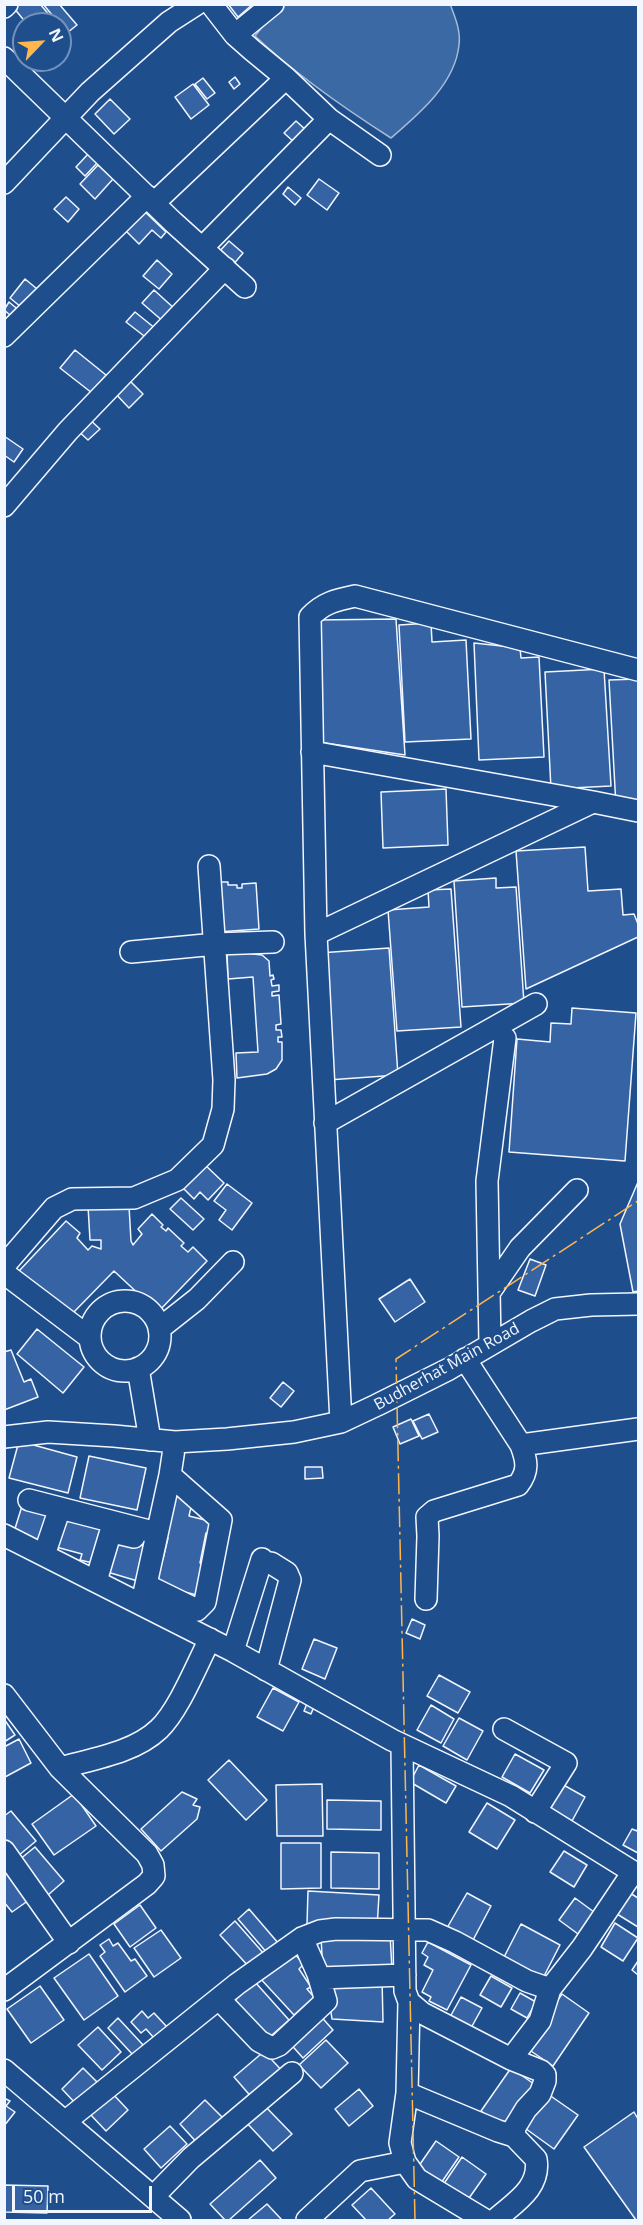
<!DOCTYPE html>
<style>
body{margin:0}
#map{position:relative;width:643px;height:2225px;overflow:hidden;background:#1f4e8c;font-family:"Open Sans",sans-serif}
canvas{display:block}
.frame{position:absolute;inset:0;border:6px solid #f2f6ff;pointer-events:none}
.north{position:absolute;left:12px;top:12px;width:60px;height:60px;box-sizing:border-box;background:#1f4e8c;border:2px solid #7391ba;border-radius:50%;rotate:65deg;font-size:16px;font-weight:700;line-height:24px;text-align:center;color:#f2f6ff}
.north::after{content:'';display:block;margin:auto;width:21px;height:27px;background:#ffb74d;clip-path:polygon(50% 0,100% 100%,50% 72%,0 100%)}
.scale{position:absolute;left:12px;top:2186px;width:140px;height:27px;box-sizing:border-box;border:3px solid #f2f6ff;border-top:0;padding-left:8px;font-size:18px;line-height:21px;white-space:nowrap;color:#f2f6ff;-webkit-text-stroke:4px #1f4e8c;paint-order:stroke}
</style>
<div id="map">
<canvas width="643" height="2225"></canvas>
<div class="frame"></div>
<div class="north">N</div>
<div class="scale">50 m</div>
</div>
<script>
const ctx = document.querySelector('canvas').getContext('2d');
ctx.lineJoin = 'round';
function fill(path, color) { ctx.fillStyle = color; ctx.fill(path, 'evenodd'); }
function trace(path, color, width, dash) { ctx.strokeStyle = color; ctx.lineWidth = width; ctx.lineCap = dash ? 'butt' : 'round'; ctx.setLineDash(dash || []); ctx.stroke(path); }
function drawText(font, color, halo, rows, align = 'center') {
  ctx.font = font + ' "Open Sans",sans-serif'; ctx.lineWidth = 4.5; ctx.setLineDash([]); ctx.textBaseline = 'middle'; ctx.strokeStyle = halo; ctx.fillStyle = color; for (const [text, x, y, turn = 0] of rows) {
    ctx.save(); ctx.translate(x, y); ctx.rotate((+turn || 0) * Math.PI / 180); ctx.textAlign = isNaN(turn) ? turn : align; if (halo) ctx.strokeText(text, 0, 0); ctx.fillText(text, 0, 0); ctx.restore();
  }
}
const water = new Path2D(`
 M450,4c5,13 11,27 9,41 -4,39 -40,69 -68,93 -47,-30 -95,-63 -136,-102l20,-25 8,-6z`);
fill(water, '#3b69a3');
trace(water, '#a8bbd7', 1.5);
const building = new Path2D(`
 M16,4h24l17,20h-30l-14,-17z
 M43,4h16l18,21 -10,8z
 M228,4h25l-15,13z
 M235,77l5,7 -6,5 -5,-7z
 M203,78l12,15 -8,6 -12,-15z
 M193,84l16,21 -18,14 -16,-22z
 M110,99l20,20 -16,15 -19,-20z
 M296,121l11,10 -12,12 -11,-10z
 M89,153l9,9 -13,14 -9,-9z
 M98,165l15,14 -18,20 -15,-15z
 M319,179l20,14 -12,17 -20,-15z
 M288,187l13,11 -6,7 -12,-11z
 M66,197l13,12 -11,13 -14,-13z
 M142,209l24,23 -5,6 -9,-8 -13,14 -16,-16z
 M229,241l14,12 -11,13 -14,-13z
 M157,260l15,14 -13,15 -16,-13z
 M25,279l17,14 -15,19 -17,-14z
 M154,290l22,20 -11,13 -23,-20z
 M9,302l12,10 -6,7 -11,-9z
 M135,312l21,17 -8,10 -22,-17z
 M75,350l31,25 -14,18 -32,-25z
 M127,378l16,16 -14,14 -16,-17z
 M87,417l13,12 -12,11 -12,-11z
 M4,436l19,13 -9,13 -10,-7z
 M396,619l9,136 -93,-14 4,-121z
 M431,623l1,19 34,-2 5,99 -66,3 -6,-117z
 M474,643l46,5 1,10 18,-1 5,100 -65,3z
 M604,669l7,117 -60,3 -6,-117z
 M638,679v126l-22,1 -7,-126z
 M446,789l2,56 -65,3 -2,-56z
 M585,847l3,44 33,-2 2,26 11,-1 4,10v13l-112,52 -10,-138z
 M496,878v10l20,-1 8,116 -62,4 -8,-126z
 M215,882h13v3h9v3h5v-4l14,-1 3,46 -41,3z
 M451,889l10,138 -64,4 -9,-121 41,-3 -1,-17z
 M389,948l9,127 -70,5 -9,-127z
 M227,951l35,4 7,6 1,15 3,-1 1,4 -3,1 1,6 7,-1v6l-7,1v4l7,-1 2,29 -5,1v5h5l1,7h-4v5h4v18l-6,9 -9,5 -30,4 -1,-25 22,-1 -5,-75 -25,2z
 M572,1008l64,5 -11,148 -116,-9 8,-113 33,3 1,-19 20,1z
 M203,1163l21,20 -16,17 -8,-8 -6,7 -12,-12z
 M638,1182v109l-5,1 -13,-68z
 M227,1184l25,19 -20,27 -13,-10 7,-10 -12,-9z
 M181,1198l23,21 -11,11 -23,-21z
 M88,1206h41l2,35 2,4 9,-11 -4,-5 14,-15 11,11 -2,2 5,4 2,-3 16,15 -3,3 7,6 5,-5 14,14 -49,51 -44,-41 -43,44 -52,-44 47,-50 14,12 -3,5 11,12 4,-4 9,3v-9h-11z
 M530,1259l16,6 -11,31 -17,-6z
 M410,1279l15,23 -30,20 -16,-23z
 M37,1329l47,38 -21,26 -46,-39z
 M11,1350l13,32 7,-3 7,18 -34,13v-58z
 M283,1382l11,9 -13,16 -11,-9z
 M429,1414l9,18 -16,7 -9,-18z
 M411,1419l8,17 -19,8 -7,-17z
 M19,1441l58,16 -9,36 -59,-15z
 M89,1456l57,12 -9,42 -57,-12z
 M305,1467h17l1,11 -18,1z
 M172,1488l21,11 -4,17 28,7 -2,12 -9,-2 -6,30 8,2 -7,31 -49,-12 5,-26 6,1 5,-21 -6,-1z
 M22,1506l29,9 -9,29 -29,-9z
 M64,1517l42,11 -9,36 -17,-4 2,-6 -26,-7z
 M115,1535l36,11 -10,36 -37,-11z
 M412,1619l13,6 -5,14 -14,-6z
 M314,1639l23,9 -12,31 -23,-10z
 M439,1675l31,17 -12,21 -31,-17z
 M273,1688l26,14 -16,29 -26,-14z
 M308,1701l7,3 -4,10 -7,-3z
 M431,1705l23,14 -13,24 -24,-13z
 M459,1718l24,13 -16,29 -24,-14z
 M4,1719l11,16 -11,7z
 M19,1739l12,24 -26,14 -1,-30z
 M515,1754l29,16 -14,23 -28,-16z
 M229,1760l38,40 -21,20 -38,-40z
 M419,1765l37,21 -10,17 -36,-21z
 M560,1783l25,14 -13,24 -25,-14z
 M322,1784l1,52h-46l-1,-51z
 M182,1792l15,7 -4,6 7,2 -3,12 -36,32 -20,-22z
 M74,1794l22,32 -42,29 -22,-31z
 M327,1800l54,1v29l-54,-1z
 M487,1803l28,17 -18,29 -28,-17z
 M11,1811l25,30 -18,15 -14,-16v-24z
 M638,1828v25l-15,-8 9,-16 5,2z
 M281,1843h40v45l-40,1z
 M35,1847l29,34 -16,14 -29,-35z
 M564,1851l23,14 -13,22 -24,-15z
 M331,1852l48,1v36l-48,-1z
 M4,1859l28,39 -20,14 -8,-10z
 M308,1891l71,4 -2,33 -70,-4z
 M467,1893l24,13 -19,36 -25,-14z
 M630,1893l8,5v29l-21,-13z
 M575,1898l19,14 -16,22 -19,-14z
 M140,1905l16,23 -26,19 -16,-23z
 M249,1909l30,35 -11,10 -30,-35z
 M235,1921l30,34 -15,13 -30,-33z
 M615,1923l23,15 -15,23 -22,-14z
 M521,1924l39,21 -18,35 -39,-21z
 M161,1930l20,28 -27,19 -20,-29z
 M390,1934l2,35 -69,4 -2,-36z
 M109,1939l4,7 5,-3 13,18 4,-2 12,17 -22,16 -25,-36 5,-4 -5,-7z
 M428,1942l43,23 -24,45 -18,-9 2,-4 -9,-5 11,-22 -9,-5 4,-8 -6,-4z
 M290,1949l14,15 -5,5 12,18 -4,2 7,8 -20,18 -35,-38z
 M89,1954l29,42 -34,24 -30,-42z
 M638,1961v14l-6,-5z
 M491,1976l21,12 -11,19 -21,-12z
 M382,1978l1,44 -51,-3 -6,-40z
 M255,1982l34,38 -25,22 -34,-37z
 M40,1986l24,34 -33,23 -24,-34z
 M520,1993l16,9 -9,16 -16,-9z
 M562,1994l27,19 -36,53 -28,-19z
 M461,1997l21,11 -11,20 -21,-11z
 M142,2011l6,7 6,-5 13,14 -13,11 -8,-9 -5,4 -10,-11z
 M317,2012l16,18 -30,28 -16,-18z
 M118,2018l26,28 -10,10 -26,-28z
 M98,2027l23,25 -19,18 -24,-25z
 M326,2040l22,23 -27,25 -22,-23z
 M268,2048l7,9 -3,3 13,14 -31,26 -20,-23z
 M83,2068l16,16 -22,21 -15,-16z
 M511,2068l23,16 -30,43 -23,-16z
 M359,2089l14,17 -24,20 -14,-17z
 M111,2092l17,18 -22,21 -17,-18z
 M545,2092l33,23 -24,34 -32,-23z
 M4,2098l6,3 -4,5 9,6 -11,14z
 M205,2100l21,21 -26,25 -20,-22z
 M262,2103l30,31 -19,17 -29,-31z
 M634,2112l4,7v101h-2l-52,-73z
 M170,2126l17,18 -26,24 -17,-19z
 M436,2141l23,16 -20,29 -23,-16z
 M462,2157l24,17 -19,27 -24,-16z
 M260,2160l16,18 -47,42h-4l-15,-16z
 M4,2185l44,1 -1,27 -43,-1z
 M371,2188l24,26 -7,6h-22l-14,-15z
 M267,2204l15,16h-34z`);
fill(building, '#3563a3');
trace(building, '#f2f6ff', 1.5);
const minor = new Path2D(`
 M211,4l24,31 17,15 34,28 43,41 51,36
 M4,7l3,-3
 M235,35l38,-31
 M4,58l169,164 72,65
 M4,183l86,-91 79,-70 28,-18
 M154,203l132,-125
 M203,247l126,-128
 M4,336l143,-140
 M4,506l64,-75 157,-163
 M312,752l281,50
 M316,934l277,-132 45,9
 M131,952l85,-8 57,-2
 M325,1123l211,-119
 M4,1266l50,-58 18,-9 62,-1 43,-18 36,-35 10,-36 1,-29 -15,-214
 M4,1273l86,65
 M489,1293l31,-45 57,-58
 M90 1336a35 35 0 1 1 70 0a35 35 0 1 1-70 0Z
 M159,1329l38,-30 36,-37
 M490,1344l-3,-163 18,-143
 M138,1368l12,72
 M341,1422l-25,-488 -6,-317c13,-14 26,-17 45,-21l283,74
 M4,1437l44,-5 66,4 61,6 52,-3 67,-7 47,-10 36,-17 72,-36 82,-48 24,-12 36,-4 47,-1
 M521,1445l117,-16
 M29,1500l31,8
 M4,1535l229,116 159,89 119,56 127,79
 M44,1555l16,-47 89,23
 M96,1581l14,-47 3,-2 21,5
 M146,1585l51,25 8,-8 16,-82 -51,-45
 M143,1598l27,-123 5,-33
 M426,1599l2,-63 -1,-19 7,-6 84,-26c11,-14 9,-24 3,-40l-56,-86
 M233,1651l29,-92
 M266,1670l24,-90 -3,-7 -16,-10
 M4,1695l56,73 87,86 6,11 1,11 -7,8 -143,106
 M504,1729l62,34 -31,49
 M402,1745l3,246 4,11 13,11 89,46 30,12 4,4v6l-5,13 -14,15 -11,18 -1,9 22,23c5,29 -22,44 -41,61
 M60,1768c32,-9 74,-15 99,-39 20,-19 38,-65 51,-90
 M4,1851l65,92
 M319,1978l86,-3
 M220,2000l39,41 13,7 7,-3 47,-44 -8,-27 -16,-36
 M409,2002l-2,91 -7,50 5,19 12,17 68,41
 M511,2059l29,-38 10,-32 32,-41 51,-76
 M4,2070l176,150
 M407,2093l91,38 16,5
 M66,2121l171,-137 65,-46 18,-7 16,-2 92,1 27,12 72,39 23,8
 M153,2197l38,-39 101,-85
 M307,2220l53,-49 45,-9`);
trace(minor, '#f2f6ff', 24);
trace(minor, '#1f4e8c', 21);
trace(new Path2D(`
 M415,2220l-19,-861 242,-158`), '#ffb74d', 1.5, [21, 4.5, 3, 4.5]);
drawText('16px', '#f2f6ff', '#1f4e8c', [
 ["Budherhat Main Road",447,1367,-29]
]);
</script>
